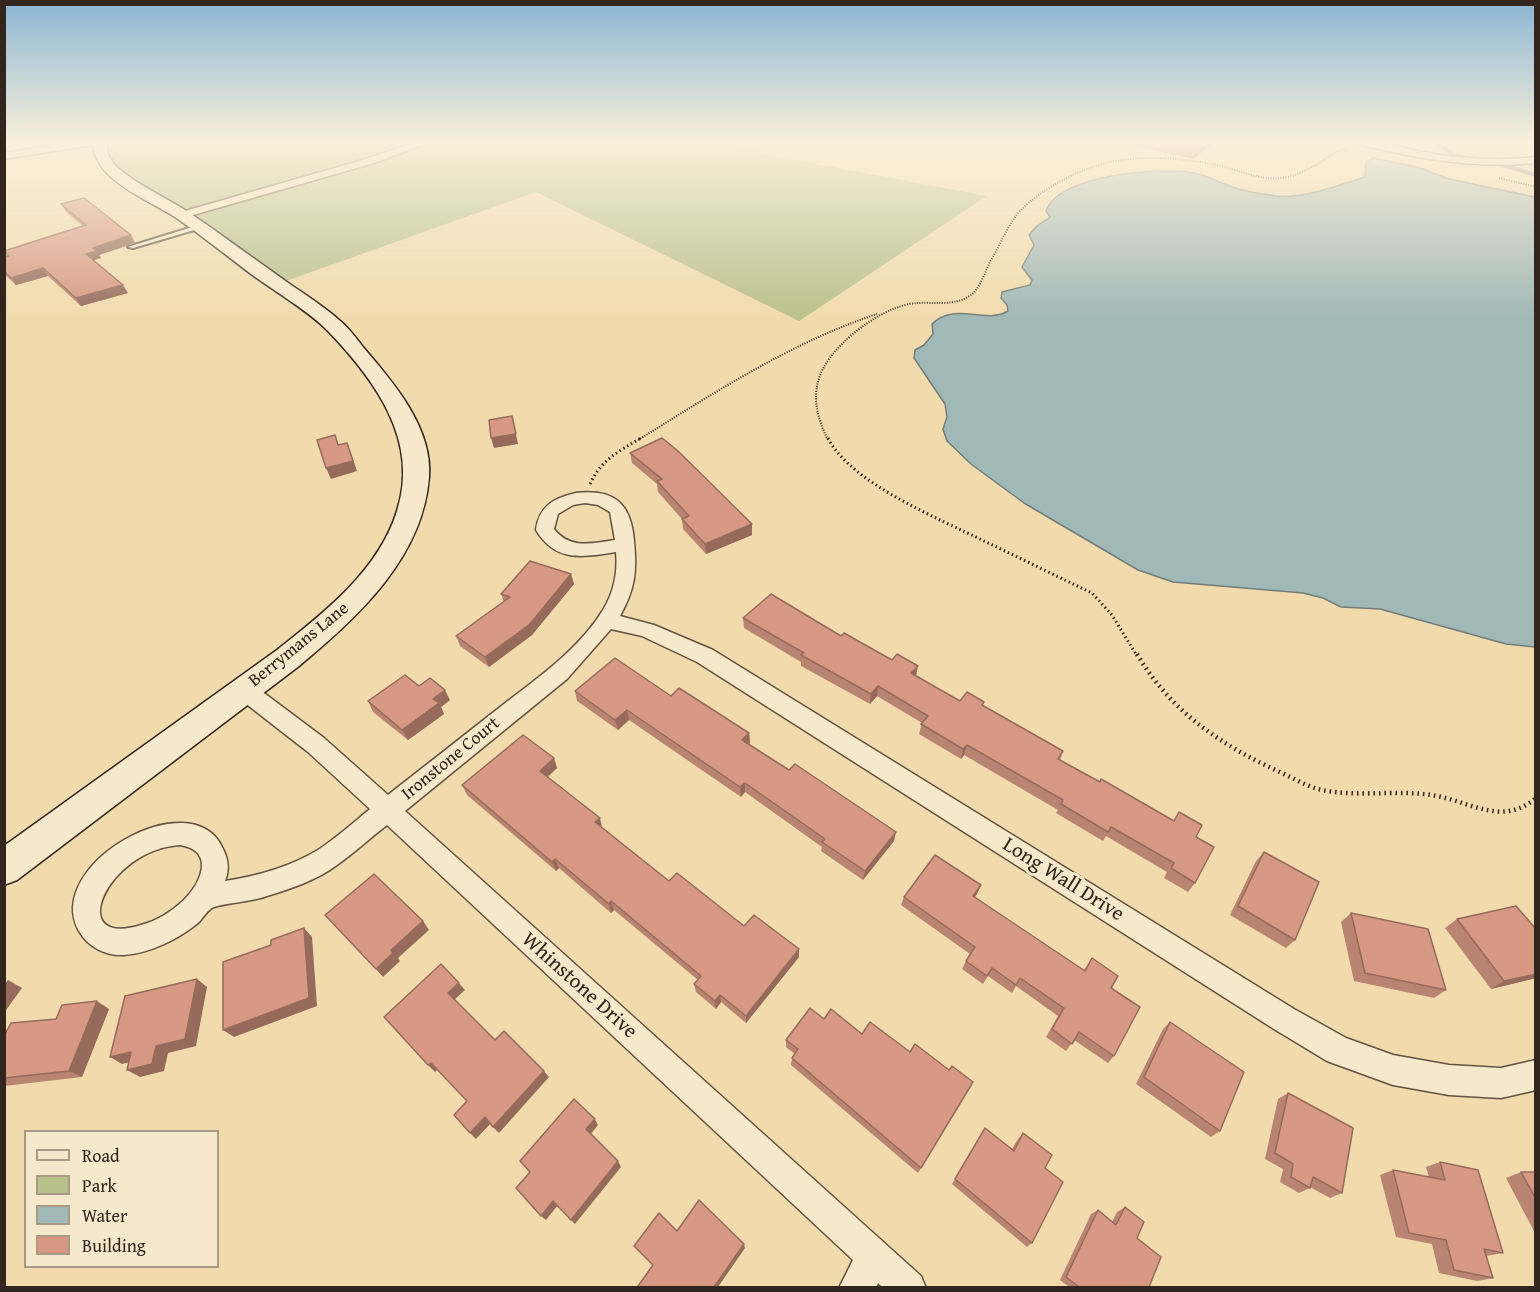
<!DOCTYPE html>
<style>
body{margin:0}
#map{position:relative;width:1540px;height:1292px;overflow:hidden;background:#f1dbad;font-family:"Gentium Book Plus",serif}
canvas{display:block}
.frame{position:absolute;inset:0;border:6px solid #32251e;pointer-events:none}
.legend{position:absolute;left:24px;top:1130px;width:195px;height:138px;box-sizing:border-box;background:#f6e8ca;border:2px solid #a89a85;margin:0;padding:8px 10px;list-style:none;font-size:18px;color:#32251e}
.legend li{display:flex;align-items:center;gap:12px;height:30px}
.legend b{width:30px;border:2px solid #a89a85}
</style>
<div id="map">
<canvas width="1540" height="1292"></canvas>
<div class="frame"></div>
<ul class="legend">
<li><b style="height:8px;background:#f6e8ca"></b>Road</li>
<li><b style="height:16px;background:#b8c08b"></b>Park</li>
<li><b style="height:16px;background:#a0b8b6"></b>Water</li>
<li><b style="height:16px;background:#d79983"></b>Building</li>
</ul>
</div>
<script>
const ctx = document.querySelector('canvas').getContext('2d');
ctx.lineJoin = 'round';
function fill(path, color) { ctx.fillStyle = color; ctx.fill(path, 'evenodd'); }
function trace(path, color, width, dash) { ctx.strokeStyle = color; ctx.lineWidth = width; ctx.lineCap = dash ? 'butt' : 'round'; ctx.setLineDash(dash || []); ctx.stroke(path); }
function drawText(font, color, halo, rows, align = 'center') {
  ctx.font = font + ' "Gentium Book Plus",serif'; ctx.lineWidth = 6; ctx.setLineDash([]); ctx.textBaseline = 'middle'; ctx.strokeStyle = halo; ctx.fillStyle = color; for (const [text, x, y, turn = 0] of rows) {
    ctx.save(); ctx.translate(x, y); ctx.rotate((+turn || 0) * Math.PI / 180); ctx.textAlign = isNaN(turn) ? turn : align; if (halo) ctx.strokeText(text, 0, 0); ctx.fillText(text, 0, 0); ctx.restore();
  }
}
fill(new Path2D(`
 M106,141h623l29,12 229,43 -188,125 -263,-129 -250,89 -162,-108 -14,-13z`), '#b8c08b');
const water = new Path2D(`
 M1373,158l44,9 32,12 86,18v450l-29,-3 -126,-35 -39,-2 -18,-9 -20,-5 -130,-11 -35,-12 -114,-67 -53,-39 -24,-23 -4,-12 4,-12 -2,-13 -31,-46 1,-8 9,-5 9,-11 -1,-10c23,-23 53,1 76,-13l-1,-6 -6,-7 1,-6 28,-7 2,-5 -10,-13 12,-22 -5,-10 8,-9 13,-9 -4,-6c13,-37 115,-44 148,-38 12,2 22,8 33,12 15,6 34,9 49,11 29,3 62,-11 89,-19l1,-15z`);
fill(water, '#a0b8b6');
trace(water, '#747d79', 1.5);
trace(new Path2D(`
 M1433,141l21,14 23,5
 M1497,163l39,12`), '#747d79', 4);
const lane = new Path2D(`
 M199,225l2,1v2l-68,20 -5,-1z`);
const street = new Path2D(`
 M81,141h23l-5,3 -95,15v-6z
 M419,141h14l-59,22 -188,54 -4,1 -6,-3 2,-2 188,-54z
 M1219,141h25l-10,5z
 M1353,141c24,-1 46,6 70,11 37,7 74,9 113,5v6c-51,5 -99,-1 -148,-12 -11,-3 -26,-4 -35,-10z
 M576,493c38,-4 55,10 58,48 3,31 1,48 -14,75l34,9 59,25 581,359 52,29 47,17 56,10 52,3 35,-8v30l-35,8 -52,-3 -56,-10 -66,-24 -53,-32 -577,-367 -55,-26 -31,-7 -44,50 -162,132 516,465 5,12h-43l-5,-5 -2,5h-37l14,-28 -466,-435c-17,13 -33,28 -50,40 -20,15 -47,24 -70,31 -17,6 -36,6 -53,11 -6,2 -11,11 -16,16 -20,16 -47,30 -74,32 -18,1 -36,-8 -45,-24 -37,-66 112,-150 143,-84 6,11 8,22 3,34 32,-5 65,-14 93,-31 18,-12 35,-27 52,-41l-62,-57 -72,-56 -3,-6 3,-6 8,-3 8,3 72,54 64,57c38,-30 77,-60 116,-91 35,-27 75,-55 99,-94 11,-18 15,-38 13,-58 -33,5 -60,11 -80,-22 3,-24 18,-32 40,-37zM585,503l13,2 12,7 5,28c-22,3 -45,10 -61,-11l4,-15 15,-9zM180,845c35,6 22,37 4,55 -12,11 -27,21 -43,25 -76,24 -36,-75 39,-80z`);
const secondary = new Path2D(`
 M93,141h14c0,6 0,12 3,17 10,19 59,41 78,54 30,20 59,42 89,63 20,15 43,28 62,45 9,7 17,18 24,27 30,35 70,81 66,130 -6,81 -72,141 -130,189l-282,214 -13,5v-39l273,-196c47,-37 102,-80 120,-139 23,-70 -22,-131 -69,-180 -18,-19 -55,-41 -77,-57 -25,-19 -50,-39 -76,-57 -28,-18 -83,-38 -82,-76z`);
trace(lane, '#625242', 4);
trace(street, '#625242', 3);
trace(secondary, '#32251e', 3);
trace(new Path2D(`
 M1499,178l37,9
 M638,440c76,-47 154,-98 239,-126
 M828,440c-23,-46 -12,-75 26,-107 17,-13 30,-22 51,-28 22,-6 46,4 66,-10 9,-6 15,-26 20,-35 8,-13 14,-28 22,-40 15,-23 57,-46 82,-54 39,-12 82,-9 122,-1 22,5 43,16 66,13 21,-3 39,-18 57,-28h8`), '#32251e', 2, [1, 1.5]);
trace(new Path2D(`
 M828,438c22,45 112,81 156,103 36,17 72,35 108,52l20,22 25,41
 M590,484c12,-25 28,-32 51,-46`), '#32251e', 3, [1.5, 3]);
trace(new Path2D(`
 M1137,654c34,58 85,92 145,119 15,7 29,16 46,18 36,6 73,-2 109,5 36,7 66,30 99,2`), '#32251e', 4.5, [1.5, 4]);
fill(lane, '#f6e8ca');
fill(street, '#f6e8ca');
fill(secondary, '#f6e8ca');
fill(new Path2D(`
 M1114,141h99l-1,3 -19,15z
 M61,204l74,39 -36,12 2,3 -7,2 34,33 -47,13 -33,-30 -32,9 -12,-11v-17l3,-1 -3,-4 79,-26 -17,-14z
 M630,453l122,71v11l-46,19 -23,-25 -1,-10 -24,-27 -1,-8 -25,-21z
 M571,574l3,10 -42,51 -43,32 -29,-21 -4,-10 48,-34 -3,-8z
 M743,618l98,18 119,65 24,1 -1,4 80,45 -3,9 113,61 6,-9 17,25 -1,46 -7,9 -24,-14 3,-6 -61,-36 -3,5 -47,-28 2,-3 -94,-55 -3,4 -42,-25 3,-11 -45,-27 -7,8 -69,-38v-4l-57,-34z
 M419,686l31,14 -9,7 3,7 -36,26 -35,-28 -5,-11z
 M575,691l96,5 78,37 1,10 -2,1 146,97 -31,39 -42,-29 1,-4 -77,-55 -4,5 -112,-77 -11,10 -41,-29z
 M554,758l3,10 -9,9 54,50 67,54 75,45 55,23v8l-53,66 -25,-21 -5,7 -20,-17 -2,-8 4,-4 -84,-70 -3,3 -52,-45 -3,3 -89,-76 -5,-10z
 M1264,852l31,88 -9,8 -56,-33 26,-54z
 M981,885l-6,13 109,72 8,-12 19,30 3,68 -6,7 -34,-23 -8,11 -20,-14 12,-21 -42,-30 -4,7 -24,-17 -5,8 -21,-15 4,-8 4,-7 -69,-49 3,-8z
 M1351,913l95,77 -12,8 -80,-17 -13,-59z
 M1457,919l79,10v49l-45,11 -46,-61z
 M109,1009l-27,68 -78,9v-50l52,-17z
 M824,1019l86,33 63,30 -55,91 -127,-108 1,-7 3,-4 -9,-7v-7z
 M1170,1022l50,109 -9,6 -75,-53 27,-55z
 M1288,1093l54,100 -12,5 -20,-11v1l-11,5 -19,-11 3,-13 -18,-10 13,-60z
 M985,1128l27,21 6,-10 5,-6 22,35 -13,75 -5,4 -75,-63z
 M1440,1162l63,91 -17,3 7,22 -16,3 -38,-8 -7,-29 -36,-7 -16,-62 13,-5 36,7 -3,-10z
 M1521,1172h15v63l-30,-57z
 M1125,1207l12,31 12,49h-80l-9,-7 31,-66 7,-4 14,12 5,-10z`), '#b98471');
fill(new Path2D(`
 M1204,141h9l-1,3 -19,15 4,-12z
 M131,235l4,8 -36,12 2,3 -10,3 -5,-7 7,-6z
 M43,268l5,8 -32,9 -5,-7z
 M123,285l5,8 -47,13 -5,-8z
 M512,416l6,28 -24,4 -3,-10z
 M347,443l4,10 6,18 -26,8 -5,-11z
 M752,524v11l-46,19 -1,-10z
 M571,574l3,10 -42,51 -43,32 -4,-10z
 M918,666l-2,10 -5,-3z
 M878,686l-1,10 -7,8 1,-10z
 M445,690l5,10 -9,7 3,7 -36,26 -6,-10 31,-31z
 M627,710l2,10 -11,10 -3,-10z
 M749,733l1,10 -7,7 -1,-10z
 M967,745l-3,10 -3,4 2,-10z
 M554,758l3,10 -14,12 -3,-9z
 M745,783v9l-4,5 -1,-10z
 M600,818l2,9 -7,-5z
 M896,832l-2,9 -31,39 2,-9z
 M555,859l4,9 -3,3 -4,-9z
 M981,885l-4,9 -8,11 4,-9z
 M611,901l3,9 -3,3 -2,-9z
 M423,921l6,9 -31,28 2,3 -17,16 -7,-8 15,-19z
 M304,928l8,9 5,69 -83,31 -11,-7z
 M799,949v8l-53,66v-7z
 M1536,974v4l-45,11 13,-8z
 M197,979l10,8 -11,59 -28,7 -4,18 -24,6 -13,-7z
 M8,980l14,8 -18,25v-27z
 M459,983l6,7 -11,10 -6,-7z
 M720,995l1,7 -5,7 -1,-8z
 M97,1001l12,8 -27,68 -13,-6z
 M131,1052l12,7 -21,5 -12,-7z
 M431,1063l6,7 -2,2 -7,-7z
 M544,1071l5,6 -50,56 -6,-6z
 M485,1117l6,6 -15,16 -6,-6z
 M595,1119l3,6 -8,10 -4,-6z
 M618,1161l3,6 -46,57 -4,-4z
 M553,1201l5,4 -12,15 -5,-4z
 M744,1244l1,4 -27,39h-4z`), '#966b5c');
const building = new Path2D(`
 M1170,141h34l-7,6z
 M84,198l47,37 -38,13 4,3 -11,3 37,31 -47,13 -33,-30 -32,10 -7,-7v-14l5,-1 -5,-5 82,-26 -25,-21z
 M512,416l4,18 -25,4 -2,-18z
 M335,435l3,10 9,-2 6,18 -27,7 -9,-28z
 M662,438l16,13 74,73 -47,20 -23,-25 7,-3 -32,-35 5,-2 -32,-26z
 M530,561l41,13 -42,51 -44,32 -29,-21 54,-39 -9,-3z
 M771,594l70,42 3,-3 48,27 5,-6 21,12 -7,7 49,28 7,-9 17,10 -2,3 81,46 -5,8 42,23 1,-3 73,42 5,-9 23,13 -6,12 18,10 -19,36 -24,-15 3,-5 -63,-36 -3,5 -47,-28 2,-4 -96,-55 -4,4 -42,-25 7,-8 -50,-30 -7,8 -70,-39 3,-2 -61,-35z
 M615,658l56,38 8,-8 70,45 -7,7 47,30 6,-6 101,68 -31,39 -43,-29 3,-3 -80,-56 -5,4 -113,-77 -12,10 -40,-29z
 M405,675l14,11 11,-8 15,12 -12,9 6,4 -37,27 -34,-29z
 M523,735l31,23 -14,13 60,47 -5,4 74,59 8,-8 67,53 10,-11 45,34 -53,67 -26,-21 -5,6 -21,-17 7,-8 -90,-75 -2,3 -54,-45 -3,3 -90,-77z
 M1264,852l55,30 -24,58 -57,-34z
 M935,855l46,30 -8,11 112,75 7,-13 26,18 -7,12 29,19 -26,49 -35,-24 -7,12 -20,-15 12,-21 -44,-30 -4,7 -24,-17 -5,8 -21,-15 9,-14 -71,-50z
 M374,874l49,47 -32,29 2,3 -17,16 -51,-54z
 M1516,906l20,23v45l-32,7 -47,-62z
 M1351,913l77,16 18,61 -81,-17z
 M304,928l5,70 -86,32v-68l48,-17v-5z
 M441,964l18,19 -11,10 47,47 9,-9 40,40 -51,56 -8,-10 -15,16 -16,-18 13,-14 -36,-38 -3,2 -44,-48z
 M197,979l-12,60 -29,7 -4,18 -25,6 4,-18 -21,5 15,-61z
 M97,1001l-28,70 -65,7v-42l7,-13 45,-4 6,-14z
 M810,1008l14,11 7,-10 31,25 8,-12 40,30 5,-8 34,26 3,-4 21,16 -52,86 -129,-110 6,-9 -12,-9z
 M1170,1022l74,50 -24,59 -76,-54z
 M1288,1093l65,35 -11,65 -29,-16 -3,11 -19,-11 2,-13 -18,-11z
 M574,1099l21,20 -9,10 32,32 -47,59 -18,-19 -12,15 -25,-28 14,-16 -10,-11z
 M985,1128l29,23 9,-18 29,22 -7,13 18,14 -31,61 -77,-64z
 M1440,1162l38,8 25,83 -19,-4 9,29 -39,-8 -8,-30 -37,-7 -16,-63 52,10z
 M1521,1172h15v27z
 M699,1200l45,44 -30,43h-75l-1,-1 15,-21 -19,-19 25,-33 18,18z
 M1125,1207l19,15 -7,16 24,19 -12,30h-70l-13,-10 32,-67 18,15z`);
fill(building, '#d79983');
trace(building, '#966b5c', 1.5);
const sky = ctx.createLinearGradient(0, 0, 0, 322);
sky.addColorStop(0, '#8bb6d4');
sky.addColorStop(0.44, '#f9efda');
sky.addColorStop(1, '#f9efda00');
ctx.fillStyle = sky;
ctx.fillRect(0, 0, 1540, 322);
drawText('18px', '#32251e', '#f6e8ca', [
 ["Berrymans Lane",299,645,-39],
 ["Ironstone Court",451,759,-39]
]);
drawText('21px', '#32251e', '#f6e8ca', [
 ["Long Wall Drive",1063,880,32],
 ["Whinstone Drive",579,986,42]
]);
</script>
